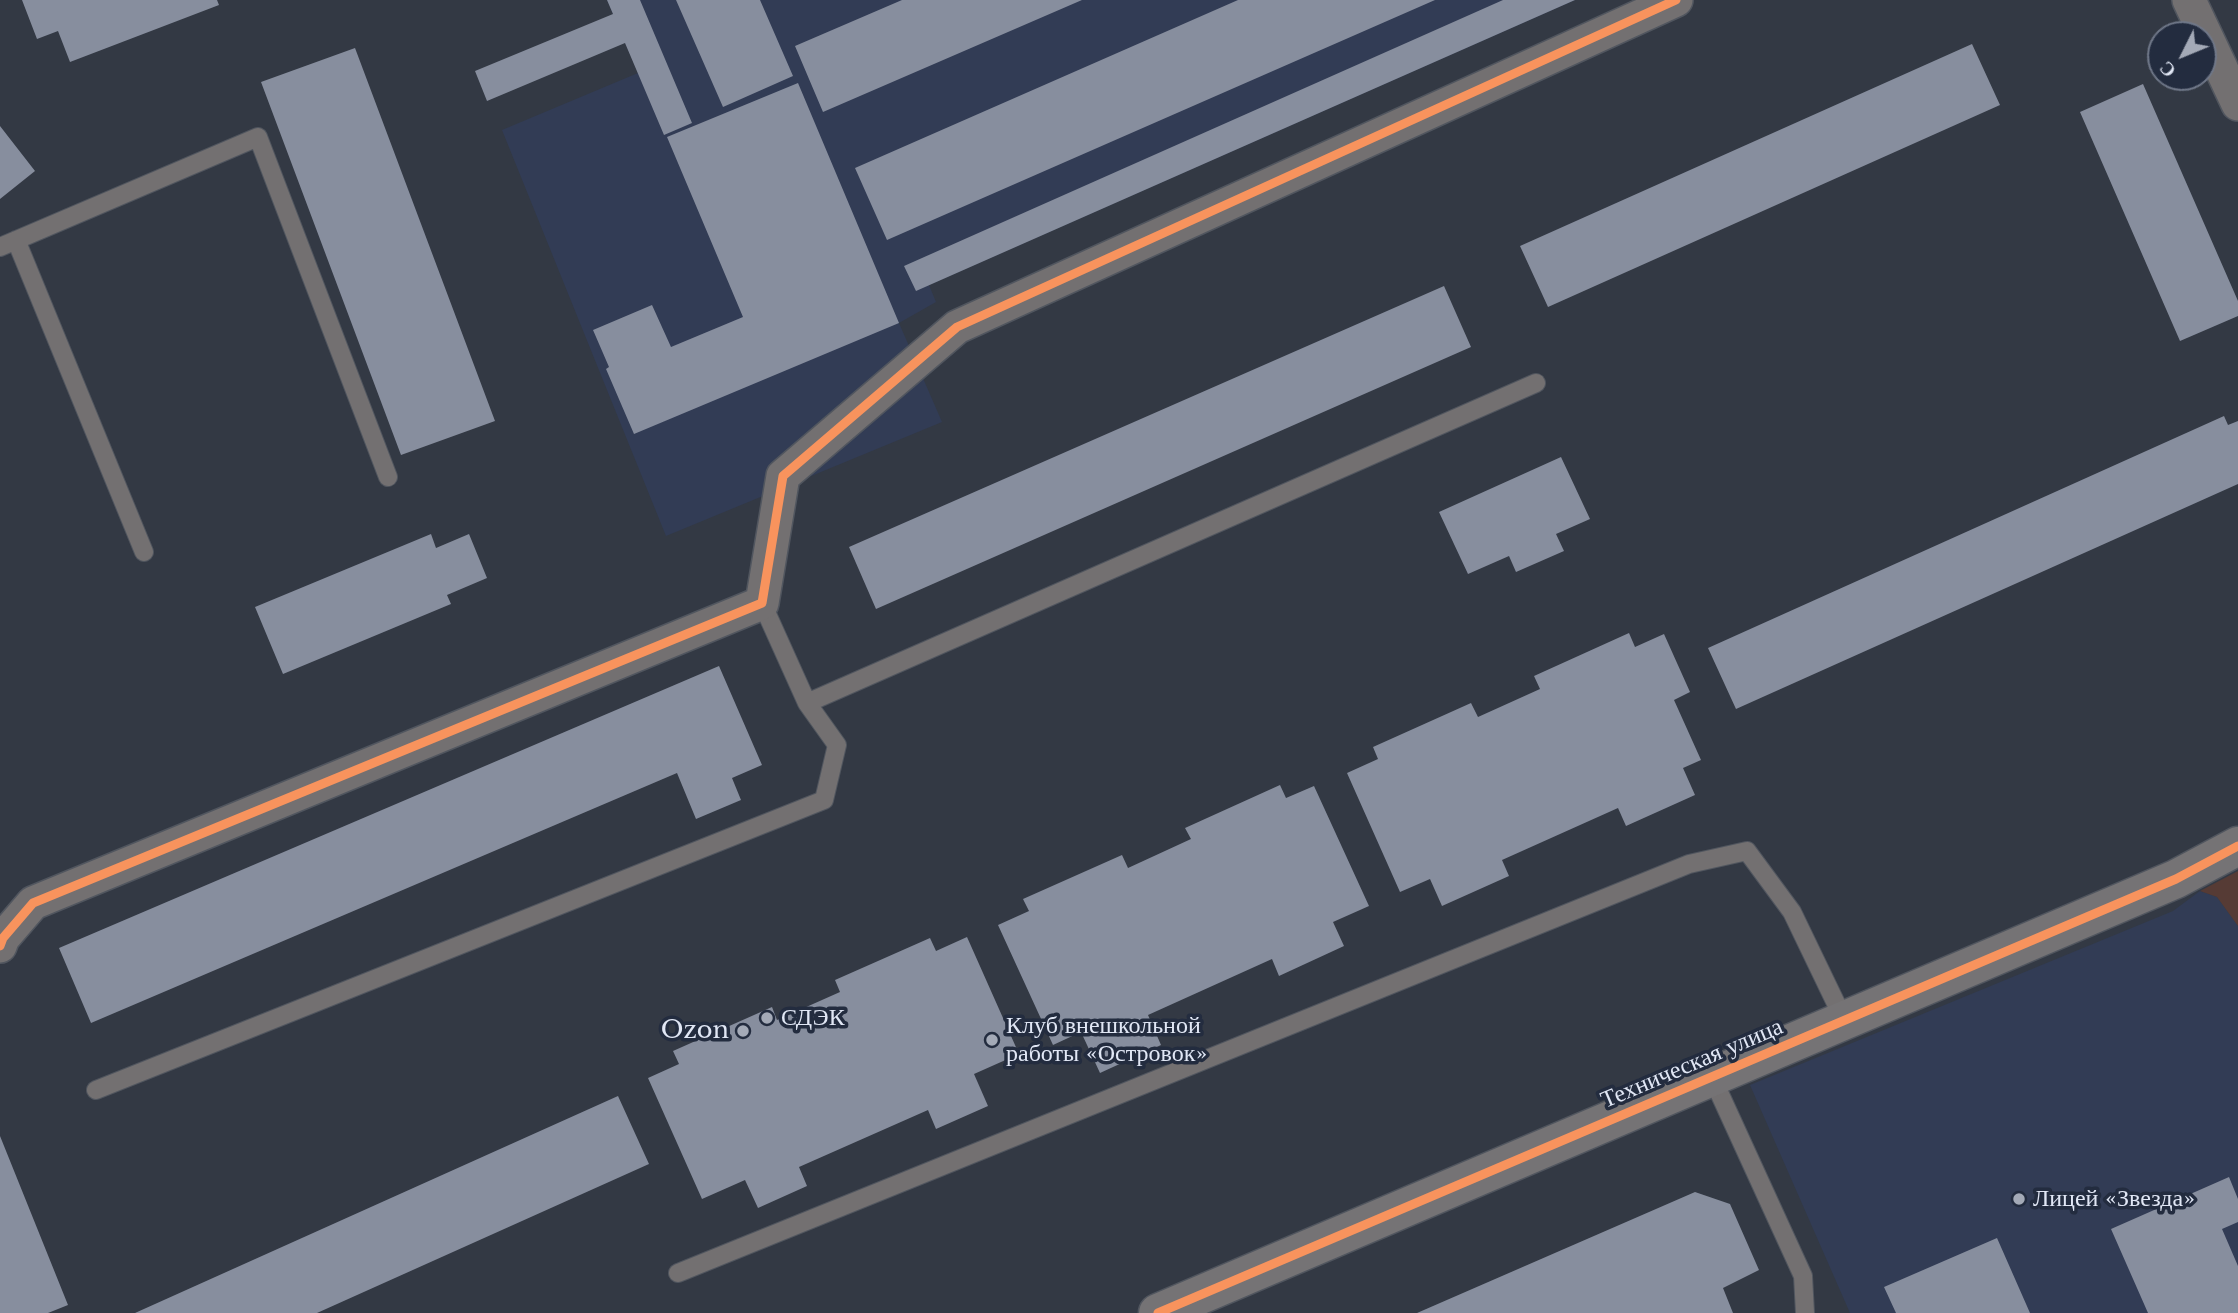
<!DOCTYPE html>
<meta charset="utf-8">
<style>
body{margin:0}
#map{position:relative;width:2238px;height:1313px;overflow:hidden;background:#333944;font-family:"Libre Baskerville",serif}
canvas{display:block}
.north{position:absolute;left:2147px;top:21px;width:70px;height:70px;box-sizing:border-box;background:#232c3f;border:2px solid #6f7788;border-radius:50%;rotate:227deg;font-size:19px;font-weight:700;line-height:28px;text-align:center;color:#e1e7f5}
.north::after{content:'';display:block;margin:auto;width:24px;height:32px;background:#a4aab7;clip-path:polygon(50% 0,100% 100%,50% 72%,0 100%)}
</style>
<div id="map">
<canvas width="2238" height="1313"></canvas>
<div class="north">С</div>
</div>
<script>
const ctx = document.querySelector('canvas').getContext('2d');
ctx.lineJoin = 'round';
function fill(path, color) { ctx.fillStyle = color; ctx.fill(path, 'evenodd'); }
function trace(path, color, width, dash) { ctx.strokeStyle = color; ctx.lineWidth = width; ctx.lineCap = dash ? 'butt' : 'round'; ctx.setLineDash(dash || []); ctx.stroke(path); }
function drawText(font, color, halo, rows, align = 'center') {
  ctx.font = font + ' "Libre Baskerville",serif'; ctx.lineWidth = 7; ctx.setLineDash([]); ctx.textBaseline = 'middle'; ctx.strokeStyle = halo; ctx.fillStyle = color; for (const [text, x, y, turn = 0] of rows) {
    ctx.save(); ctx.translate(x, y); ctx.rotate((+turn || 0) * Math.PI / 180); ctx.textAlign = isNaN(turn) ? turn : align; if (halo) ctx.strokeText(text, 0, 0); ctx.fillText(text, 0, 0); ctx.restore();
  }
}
fill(new Path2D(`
 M607,0h968l-646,285 7,17 -37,21 43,99 -276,114 -164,-406 136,-57z
 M2200,891l17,6 21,29v387h-388l-100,-228 423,-174z`), '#323c55');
fill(new Path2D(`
 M2238,871v55l-21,-29 -17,-6z`), '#563b35');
fill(new Path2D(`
 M22,0h195l2,5 -149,57 -12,-31 -21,8z
 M607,0h33l52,123 -28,12 -39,-92 -138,58 -12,-30 138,-57z
 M676,0h84l33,76 -70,31z
 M902,0h180l-259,112 -28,-66z
 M1238,0h197l-548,240 -32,-72z
 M1503,0h72l-659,291 -12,-25z
 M1972,44l28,61 -452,202 -28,-61z
 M355,48l140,373 -94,34 -140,-373z
 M798,83l101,240 -265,111 -28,-65 3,-2 -16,-37 59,-25 19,42 72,-30 -76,-180z
 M2143,84l95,217v15l-58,25 -100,-229z
 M0,126l35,45 -35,28z
 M1444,286l27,61 -595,262 -27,-62z
 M2224,416l4,9 10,-4v63l-502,225 -28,-61z
 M1561,457l29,62 -34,15 8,17 -48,21 -7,-16 -41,18 -29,-62z
 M431,534l5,14 33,-14 18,44 -40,17 4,9 -168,70 -28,-67z
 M1629,633l6,14 29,-13 26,58 -16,8 27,60 -18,8 12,27 -69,31 -8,-18 -116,52 7,16 -67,30 -12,-27 -30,13 -53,-119 31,-14 -5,-12 98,-44 7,14 62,-28 -6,-13z
 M719,666l43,99 -30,13 9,22 -45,19 -19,-46 -586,250 -32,-75z
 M1280,785l6,13 28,-12 55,120 -36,16 11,24 -65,30 -7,-17 -124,56 13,30 -61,28 -19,-41 -28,13 -55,-120 31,-14 -6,-12 99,-44 6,13 63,-29 -6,-11z
 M967,937l52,117 -45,20 14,32 -52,23 -8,-19 -129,57 8,19 -49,22 -13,-28 -43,19 -54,-121 31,-14 -6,-13 99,-44 5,13 63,-28 -5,-12 95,-42 6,13z
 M618,1096l31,68 -332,149h-182z
 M0,1136l68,169 -20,8h-48z
 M2229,1177l9,22v23l-16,7 16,37v47h-90l-37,-84z
 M1695,1192l35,12 29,66 -36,18 10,25h-316z
 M1997,1238l33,75h-134l-12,-26z`), '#878e9e');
const lane = new Path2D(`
 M16,240l128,312
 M0,247l258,-110 130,340
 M762,603l45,100 729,-320
 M1712,1077l91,199 2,37
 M96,1090l728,-290 13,-55 -30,-42
 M678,1273l1011,-409 58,-13 45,61 52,108`);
const street = new Path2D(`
 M2189,0l49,104
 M0,946l3,-8 30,-35 729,-300 21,-127 174,-149 719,-327`);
const secondary = new Path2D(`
 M1158,1313l1018,-434 62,-33`);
trace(lane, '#51565f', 20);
trace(street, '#51565f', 36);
trace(secondary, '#51565f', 41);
trace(lane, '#737071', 18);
trace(street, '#737071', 33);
trace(secondary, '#757375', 38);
trace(new Path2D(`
 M0,946l3,-8 30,-35 729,-300 21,-127 174,-149 719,-327
 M1158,1313l1018,-434 62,-33`), '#f8935d', 9);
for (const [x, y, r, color] of [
 [767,1018,7,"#a4aab7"],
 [743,1031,7,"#a4aab7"],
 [992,1040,7,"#a4aab7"],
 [2019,1199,7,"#a4aab7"]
]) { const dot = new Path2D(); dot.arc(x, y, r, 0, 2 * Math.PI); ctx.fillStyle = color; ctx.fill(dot); trace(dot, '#232c3f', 2.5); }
drawText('24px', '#e1e7f5', '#232c3f', [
 ["СДЭК",781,1018],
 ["Клуб внешкольной",1006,1026],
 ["работы «Островок»",1006,1054],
 ["Ozon",729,1031,"right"],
 ["Лицей «Звезда»",2033,1199]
], 'left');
drawText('24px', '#e1e7f5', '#232c3f', [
 ["Техническая улица",1692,1064,-23]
]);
</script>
